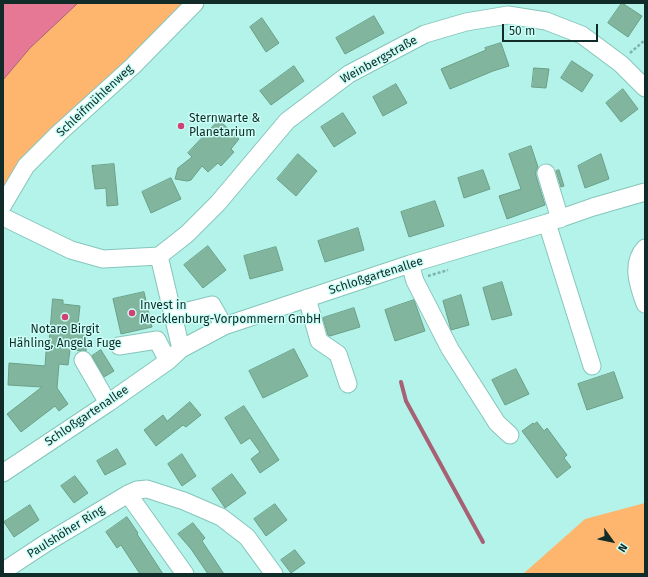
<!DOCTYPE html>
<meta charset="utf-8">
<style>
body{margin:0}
#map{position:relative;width:648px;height:577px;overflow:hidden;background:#b3f3ea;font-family:"Fira Sans",sans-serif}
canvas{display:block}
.frame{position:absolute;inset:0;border:4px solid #112b28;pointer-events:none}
.north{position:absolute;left:592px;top:521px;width:40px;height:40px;-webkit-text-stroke:3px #cbfef6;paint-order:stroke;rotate:123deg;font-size:11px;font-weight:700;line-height:16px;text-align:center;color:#112b28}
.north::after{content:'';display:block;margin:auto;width:14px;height:18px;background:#112b28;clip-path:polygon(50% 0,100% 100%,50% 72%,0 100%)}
.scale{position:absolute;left:502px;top:24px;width:96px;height:18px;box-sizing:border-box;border:2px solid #112b28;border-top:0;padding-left:5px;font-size:12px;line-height:14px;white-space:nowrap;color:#112b28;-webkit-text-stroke:3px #cbfef6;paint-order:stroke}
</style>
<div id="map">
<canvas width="648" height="577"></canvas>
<div class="frame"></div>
<div class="north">N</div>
<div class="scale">50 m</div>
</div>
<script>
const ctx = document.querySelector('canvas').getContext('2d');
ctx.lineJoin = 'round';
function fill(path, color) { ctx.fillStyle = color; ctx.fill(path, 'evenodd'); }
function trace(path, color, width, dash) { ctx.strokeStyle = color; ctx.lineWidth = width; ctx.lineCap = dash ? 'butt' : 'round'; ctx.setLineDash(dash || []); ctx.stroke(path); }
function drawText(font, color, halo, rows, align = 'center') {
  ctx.font = font + ' "Fira Sans",sans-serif'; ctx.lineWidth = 3; ctx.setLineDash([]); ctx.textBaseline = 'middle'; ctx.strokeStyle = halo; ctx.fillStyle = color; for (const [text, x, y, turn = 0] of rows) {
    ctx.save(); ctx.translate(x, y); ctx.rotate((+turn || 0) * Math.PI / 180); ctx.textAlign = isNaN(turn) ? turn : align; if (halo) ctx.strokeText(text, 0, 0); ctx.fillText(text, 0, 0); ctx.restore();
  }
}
fill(new Path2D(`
 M78,3h117l-137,131 -55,71v-125l27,-32z
 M645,503v71h-122l62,-55z`), '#feb66e');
const water = new Path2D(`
 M3,3h75l-48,45 -27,32z`);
fill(water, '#e67895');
trace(water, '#a66174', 1);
trace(new Path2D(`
 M401,382l5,19 77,141`), '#a66174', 4);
const building = new Path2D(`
 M622,3l20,13 -14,21 -20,-14z
 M374,16l10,17 -39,21 -9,-16z
 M262,18l17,25 -13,9 -16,-25z
 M501,43l8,23 -16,5 -43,18 -9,-20 45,-19 -1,-2z
 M572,61l21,14 -11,17 -21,-14z
 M294,66l10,15 -33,24 -11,-14z
 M534,68l15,1 -3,19 -14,-1z
 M396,84l11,19 -24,13 -10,-19z
 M623,89l15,20 -17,13 -15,-19z
 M343,113l13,20 -22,14 -13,-20z
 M219,120l20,19 -8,10 3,3 -13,14 -3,-3 -10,9 -6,-6 -11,14 -4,1 -12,-2 3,-11 14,-11 -4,-4z
 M531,146l7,21 -2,4v5l9,29 -38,14 -8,-23 22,-7 -12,-35z
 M298,154l19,17 -21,25 -19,-17z
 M601,154l8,25 -24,9 -7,-22z
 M114,164l4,41 -11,1 -1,-18 -11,1 -3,-23z
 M483,170l7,19 -26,9 -6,-20z
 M559,170l5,16 -3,1 -5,-16z
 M171,178l10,21 -30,14 -9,-21z
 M435,201l9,25 -35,11 -8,-25z
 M358,228l6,22 -39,12 -7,-21z
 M208,246l18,24 -23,18 -19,-23z
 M276,247l7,23 -33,9 -6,-23z
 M502,282l10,33 -20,5 -9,-32z
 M144,292l8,35 -31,7 -8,-35z
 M461,295l8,30 -18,5 -8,-29z
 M53,299l10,1v4l17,2 -3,27 10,1 -1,17 -16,-1 -2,15 -9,-1 -2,24 11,16 -9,7 -4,-5 -34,26 -14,-18 35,-27 -34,-2 1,-22 36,3 2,-27h2z
 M414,300l11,31 -30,10 -10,-31z
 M354,308l6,19 -30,9 -2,-1 -5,-17z
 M294,349l14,27 -45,22 -14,-27z
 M101,350l13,21 -10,6 -12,-21z
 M516,369l13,25 -24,11 -13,-25z
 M614,372l9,26 -36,12 -9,-26z
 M190,402l11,13 -15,12 -3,-2 -27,21 -12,-16 19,-15 4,6z
 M244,406l35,54 -19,13 -9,-14 9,-7 -10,-14 -9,6 -16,-26z
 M537,422l7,9 3,-3 20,27 -3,3 7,9 -14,11 -35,-47 11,-8 1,1z
 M117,449l9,15 -21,11 -8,-14z
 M182,454l14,22 -14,10 -14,-22z
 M232,474l14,19 -21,15 -13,-19z
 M75,476l13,17 -14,10 -13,-17z
 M275,504l12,16 -21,16 -12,-17z
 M30,505l9,15 -25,17 -10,-15z
 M127,517l11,16 -1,1 26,40h-23l-19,-29 -4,3 -11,-16z
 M193,523l12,15 -3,3 22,33h-16l-17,-25 -13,-15z
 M295,550l10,13 -14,10 -10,-13z`);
fill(building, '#81b59d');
trace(building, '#6b9f87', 1);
const minor = new Path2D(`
 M546,173l14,46
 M3,205l23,-39 32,-32 75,-68 62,-63
 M3,217l68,33 32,9 56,-3
 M547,223l45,143
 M645,248c-15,16 -6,39 0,56
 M410,264l5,17 35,68 47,74 13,12
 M307,298l12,43 19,13 10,30
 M188,311l24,-6 12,21
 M119,346l38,-6 11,21
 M181,349l-22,-93 28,-22 31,-31 69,-82 62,-47 76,-40 41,-12 42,-7 38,6 36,14 39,29 24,24
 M83,360l25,43
 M3,473l105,-70 60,-42 13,-12 43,-23 186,-62 137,-41 46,-16 52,-15
 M128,494l57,80
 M5,570l41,-27 82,-49 9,-4 10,-1 37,12 37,16 26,20 27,37`);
trace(minor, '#86c5bb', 19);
trace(new Path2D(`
 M630,53l15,-13
 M428,276l20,-6`), '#80b4ad', 2.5, [3, 2]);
trace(minor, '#fff', 17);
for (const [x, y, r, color] of [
 [181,126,4,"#d04271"],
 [132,313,4,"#d04271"],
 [65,317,4,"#d04271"]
]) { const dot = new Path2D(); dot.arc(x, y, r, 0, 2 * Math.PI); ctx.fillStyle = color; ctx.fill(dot); trace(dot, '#cbfef6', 1.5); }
drawText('12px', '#112b28', '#cbfef6', [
 ["Weinbergstraße",379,60,-29],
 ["Schleifmühlenweg",95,101,-43],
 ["Schloßgartenallee",376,276,-18],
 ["Schloßgartenallee",87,416,-34],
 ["Paulshöher Ring",66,532,-32]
]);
drawText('12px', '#112b28', '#cbfef6', [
 ["Sternwarte &",189,119],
 ["Planetarium",189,133],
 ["Invest in",140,306],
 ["Mecklenburg-Vorpommern GmbH",140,320],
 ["Notare Birgit",65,330,"center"],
 ["Hähling, Angela Fuge",65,344,"center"]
], 'left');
</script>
